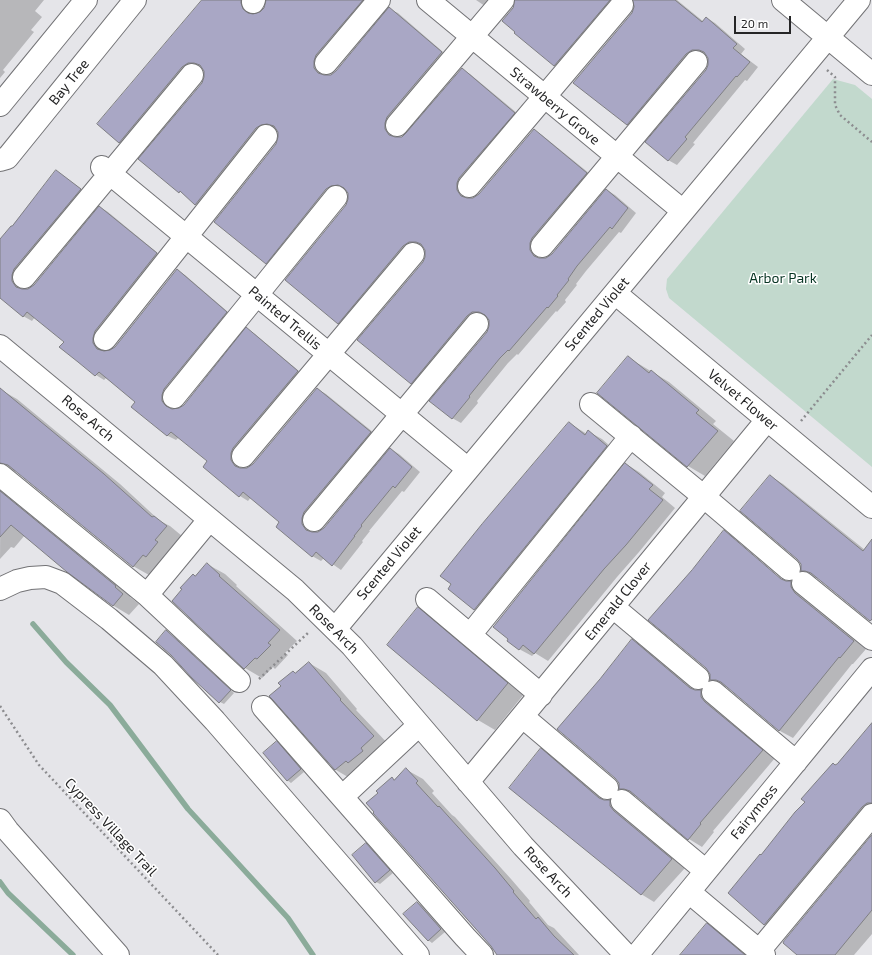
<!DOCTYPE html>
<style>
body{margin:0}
#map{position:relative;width:872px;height:955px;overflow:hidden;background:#e5e5e9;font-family:"Exo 2",sans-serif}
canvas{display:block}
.scale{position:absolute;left:734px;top:16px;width:57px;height:18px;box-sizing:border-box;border:2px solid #252526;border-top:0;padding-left:5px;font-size:12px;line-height:14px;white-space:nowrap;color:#252526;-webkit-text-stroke:3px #fff;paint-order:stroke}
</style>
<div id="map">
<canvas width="872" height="955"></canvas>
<div class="scale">20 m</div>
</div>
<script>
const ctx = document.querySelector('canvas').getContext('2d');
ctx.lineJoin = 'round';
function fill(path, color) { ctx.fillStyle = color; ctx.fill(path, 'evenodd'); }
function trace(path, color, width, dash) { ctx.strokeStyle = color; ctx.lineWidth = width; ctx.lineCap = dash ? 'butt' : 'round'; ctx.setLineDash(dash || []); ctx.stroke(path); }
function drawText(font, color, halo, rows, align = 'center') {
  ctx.font = font + ' "Exo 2",sans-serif'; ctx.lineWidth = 3; ctx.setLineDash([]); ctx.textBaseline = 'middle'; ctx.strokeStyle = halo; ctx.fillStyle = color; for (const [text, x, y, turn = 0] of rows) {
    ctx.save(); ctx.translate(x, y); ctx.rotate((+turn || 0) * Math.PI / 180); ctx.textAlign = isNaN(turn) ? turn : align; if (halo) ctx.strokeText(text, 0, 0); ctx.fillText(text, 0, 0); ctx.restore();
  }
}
fill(new Path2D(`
 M833,79l22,6 17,14v368l-203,-169 -3,-9 1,-10z`), '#c2d9cd');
fill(new Path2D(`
 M0,0h44l-9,11 7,6 -11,13 3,2 -31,38 2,2 -5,6z
 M204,0h47l-2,9 2,6 10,-2 4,-5 2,-8h108l-52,73 2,3h5l6,-4 53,-63 9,4 52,45 -56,77 2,3h6l5,-4 55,-65 8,5 53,44 -57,78 2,3h5l6,-4 55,-65 8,5 53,43 -56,78 2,3h5l6,-4 55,-65 8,5 21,18 -15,20 -2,-1 -33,39 -10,13 1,1 -12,15 1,2 -9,10 -1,-1 -38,44 -1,-1 -9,9 -31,38 1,2 -17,20 -9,-5 38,-92v-6l-3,-4 -6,1 -61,71 -9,-5 12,-120 3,-6v-7l-3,-4 -5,1 -71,81 -9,-5 9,-118 2,-6v-6l-3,-4 -6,1 -65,78 -9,-5 11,-119 2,-6v-7l-3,-3 -6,1 -65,80 -9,-5 -56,-45 62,-75 3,-7v-7l-2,-3 -7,1 -68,79 -9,-4 -21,-20z
 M476,0h23l-8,10z
 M516,0h108l-61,70 -8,-5 -39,-33 -3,-23z
 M634,0h43l27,22 3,-4 8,5 30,26 -4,5 17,13 -11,14 -2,-1 -52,63 2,1 -18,21 -9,-5 41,-96v-6l-3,-4 -6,1 -64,74 -9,-5 5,-110 3,-6z
 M56,172l9,5 24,18 -68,92 2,3h5l6,-4 66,-79 8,5 57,47 -63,90 2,3 6,-1 5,-4 62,-77 8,5 50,43 -64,89 2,3 6,-1 5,-3 63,-77 8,5 51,43 -66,89 2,3h5l6,-4 64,-76 9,5 53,43 -68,93 2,3h5l6,-4 67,-80 8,5 21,18 -16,20 -2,-1 -33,40h1l-8,10 1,1 -22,28 -17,-12 -3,3 -9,-5 -31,-34 -30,-25 -3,4 -8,-5 -31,-35 -30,-24 -3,3 -8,-4 -36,-29 4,-5 -29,-25 -3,3 -8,-5 -31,-34 -30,-24 -3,4 -9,-5 -23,-20v-56l12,-12z
 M629,358l40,24 47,39 -3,3 21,17 -29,35 -17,-10z
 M1,390l16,9 103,85 40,37 10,5 12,10 -33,39 -16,-9 -116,-95 -5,1 119,124 -1,1 9,7 -10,11 -15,-9 -46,-35 -43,-36 -11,13 -3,-1 -11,12z
 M569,423l18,11 2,-2 13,7 17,15 -131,163 -13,-8 -26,-21z
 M626,464l13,8 26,21 -3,4 13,11 -36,44 -22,25 -69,84 -13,-8 -3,3 -13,-7z
 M770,476l13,8 82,66 7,4v67l-54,-43h-3l-13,-8v-6z
 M724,531l13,8 51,43h2l14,8 4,11 58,48 -13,15h-1l-59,74 -13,-7 -52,-44h-4l-13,-8 -18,-109zM735,538l50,43 -1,2 -49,-42z
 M207,564l18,10 12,11 -1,1 61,55 -12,12 3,2 -13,14 -2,-2 -11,11 -17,-10 -72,-67z
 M418,609l17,10 89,75 -29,36 -17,-10z
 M167,632l67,61 -10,11 -4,-2z
 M632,640l13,8 52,43h3l14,8 61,59 -62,73 1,1 -12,15 -13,-8 -52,-43h-4l-13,-8 -19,-109z
 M309,663l17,10 31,36 -1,1 35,37 -38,33 -17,-10 -63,-72 23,-24z
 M872,724v95l-94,113 -13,-8 -36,-31z
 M277,743l4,2 23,27 -13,11 -4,-3z
 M541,750l13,7 52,44h3l14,8 62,59 -31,34 -13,-8z
 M407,770l16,9 11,12 -2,2 20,22 3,2 56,62 19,22 -1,1 19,23 6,3 25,27h-80l-125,-142 6,-20 12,-14 3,1z
 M872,836v98l-18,21h-54z
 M366,844l4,3 23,26 -13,11 -4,-2z
 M417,903l4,2 24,27 -13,11 -4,-3z
 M707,924l17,10 25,21h-68z`), '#0003');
trace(new Path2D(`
 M33,624l33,38 44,43 78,104 100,109 25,37
 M0,882l8,11 65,62`), '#8bab9a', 5.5);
const building = new Path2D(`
 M202,0h39v3l2,6 5,4 5,1 7,-2 4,-4 2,-8h97l-47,55 -2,6v7l4,5 6,2h7l5,-4 53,-64 53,45 -55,65 -2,6v6l4,6 6,2h7l4,-4 56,-65 53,45 -56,65 -2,5v7l4,6 6,2h6l6,-4 55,-65 53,44 -55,65 -2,5v7l4,6 5,2h7l6,-4 54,-65 22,19 -16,21 -2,-2 -33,39 -9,13 1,1 -12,15 1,1 -10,12 -1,-1 -38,44 -1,-1 -8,8 -31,38 1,1 -18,22 -23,-18 58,-69 2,-6v-6l-4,-5 -6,-3h-7l-5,4 -56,68 -54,-44 66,-78 2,-5v-7l-4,-6 -5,-2h-7l-6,4 -65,78 -53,-44 61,-75 2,-6v-6l-4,-5 -6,-3 -7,1 -5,3 -60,75 -52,-42 62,-78 2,-7v-5l-4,-6 -7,-2 -6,1 -5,3 -61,77 -15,-14 -1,2 -41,-34 64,-76 2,-6v-6l-4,-6 -6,-2h-6l-6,4 -63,76 -22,-19z
 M515,0h95l-56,66 -40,-33 1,-1 -13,-11 11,-13z
 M633,0h42l27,22 4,-5 31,27 -4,4 17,14 -13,15 -1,-1 -51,61 2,2 -19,22 -23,-19 61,-72 2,-5v-7l-4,-6 -5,-2h-7l-6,4 -59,71 -54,-42 59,-70 2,-6z
 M56,170l25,19 -67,80 -2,6v6l4,6 6,2h6l6,-4 65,-79 58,47 -62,78 -2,7v5l4,6 7,2 6,-1 5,-3 62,-78 50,43 -63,77 -2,6v6l4,5 6,3 7,-1 5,-3 62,-78 52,44 -65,77 -2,5v7l4,6 5,2h7l6,-4 64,-76 54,44 -67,80 -2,6v6l4,6 6,2h6l6,-4 66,-80 22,19 -17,21 -2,-2 -32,39 1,1 -8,10h1l-23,30 -16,-14 -4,5 -36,-30 3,-5 -36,-30 -4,5 -36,-30 4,-6 -36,-29 -4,4 -36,-29 4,-5 -36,-30 -4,4 -17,-14 -19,-15 5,-5 -37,-30 -4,5 -23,-19v-59l11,-13h1z
 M628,356l21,17 2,-3 48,40 -3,3 22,18 -31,36 -90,-74z
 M0,388l104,86 48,43 2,-1 13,10 -12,14 3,2 -12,15 -3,-2 -10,12 -125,-102 -8,-2z
 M569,422l16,13 3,-5 19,16 -133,164 -26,-21 3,-5 -11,-8 42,-52z
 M625,463l28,22 -4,4 14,11 -37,45 -22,24 -70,85 -11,-9 -4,5 -12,-9 1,-2 -15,-12 1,-1z
 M770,475l93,76 9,-12v80l-2,2 -59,-48 -6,-2h-4v-7l-4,-5 -57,-48z
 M0,491l116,95 -1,1 8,7 -10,12 -46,-34 -56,-47 -11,12z
 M724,530l57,49 5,2h5v6l4,6 59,48 -14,17 -1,-1 -60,74 -58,-49 -5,-2h-6v-6l-4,-6 -58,-48 44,-50z
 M207,563l13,12 -1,1 61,54 -12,13 3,2 -14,14 -2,-1 -11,11 -72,-68 10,-12 -2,-1 13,-14 2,2z
 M418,607l90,76 -31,38 -90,-76z
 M166,630l65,60 -12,13 -27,-25 -21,-23 -15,-13z
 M632,639l58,49 5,2h6v7l4,5 58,48 -63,73 1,1 -13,16 -58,-49 -6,-2h-5v-6l-4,-5 -58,-49 43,-50z
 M309,662l32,37 -1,1 34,36 -13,12 2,3 -15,12 -2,-2 -11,9 -63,-71 -3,-3 12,-10 -3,-3 15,-12 2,2z
 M872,723v80h-5l-5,4 -98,118 -36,-32 32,-39 1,1 34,-43 10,-10 -4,-3 15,-17 17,-19 2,2 2,-1z
 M277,741l24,28 -14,12 -24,-28z
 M541,748l58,50 5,2h6v6l4,5 58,48 -31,36 -132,-107z
 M406,768l12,13 -2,2 22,24 1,-1 56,62 19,23 -1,1 23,27 2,-2 16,19 20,19h-77l-6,-9 -118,-133 1,-1 -8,-9 12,-10 -2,-2 16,-14 2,3z
 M872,835v75l-37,45h-38l-14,-12 1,-2z
 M366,843l24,27 -15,13 -23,-28z
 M417,902l24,27 -13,12 -25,-27z
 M707,923l38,32h-65z`);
fill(building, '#a9a7c5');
trace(building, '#7f7f83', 1);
const minor = new Path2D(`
 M428,0l255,211
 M783,0l89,74
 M253,2l1,-2
 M326,63l53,-63
 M0,105l86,-105
 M397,125l106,-125
 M0,160l7,-2 128,-158
 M102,167l366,302
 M469,186l153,-181
 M542,246l154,-184
 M24,277l168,-202
 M615,293l257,214
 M105,339l161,-203
 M0,346l295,244 57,56 171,200 103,109
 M174,397l162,-200
 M591,404l112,92 86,73
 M243,456l170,-202
 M0,475l147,120 92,86
 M314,520l163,-196
 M803,583l69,56
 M0,589l17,-8 13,-3 16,-1 16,6 47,36 54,46 52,56 203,234
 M147,595l62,-75
 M427,599l114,96
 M613,607l85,71
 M335,629l524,-629
 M470,635l161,-199
 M713,692l83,70
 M263,707l202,230 17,18
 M523,717l84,71
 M468,782l299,-362
 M342,797l77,-72
 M622,801l84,70
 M0,820l8,11 110,124
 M689,892l75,63
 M759,951l113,-136
 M637,955l235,-286`);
trace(minor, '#737376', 24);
trace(new Path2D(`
 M827,70l8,7v28l5,10 32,27
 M801,421l71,-86
 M259,679l50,-47
 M0,706l39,59 179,190`), '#8c8c8f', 2.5, [2, 3]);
trace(minor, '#fff', 22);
drawText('14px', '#252526', '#fff', [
 ["Bay Tree",69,82,-51],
 ["Strawberry Grove",555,106,40],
 ["Scented Violet",597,314,-50],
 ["Painted Trellis",285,318,40],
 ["Velvet Flower",743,400,40],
 ["Rose Arch",88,418,40],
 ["Scented Violet",389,563,-50],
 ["Emerald Clover",618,601,-51],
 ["Rose Arch",334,629,45],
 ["Fairymoss",754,812,-51],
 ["Cypress Village Trail",111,827,47],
 ["Rose Arch",548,872,47]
]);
drawText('14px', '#073523', '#fff', [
 ["Arbor Park",783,278]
]);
</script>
